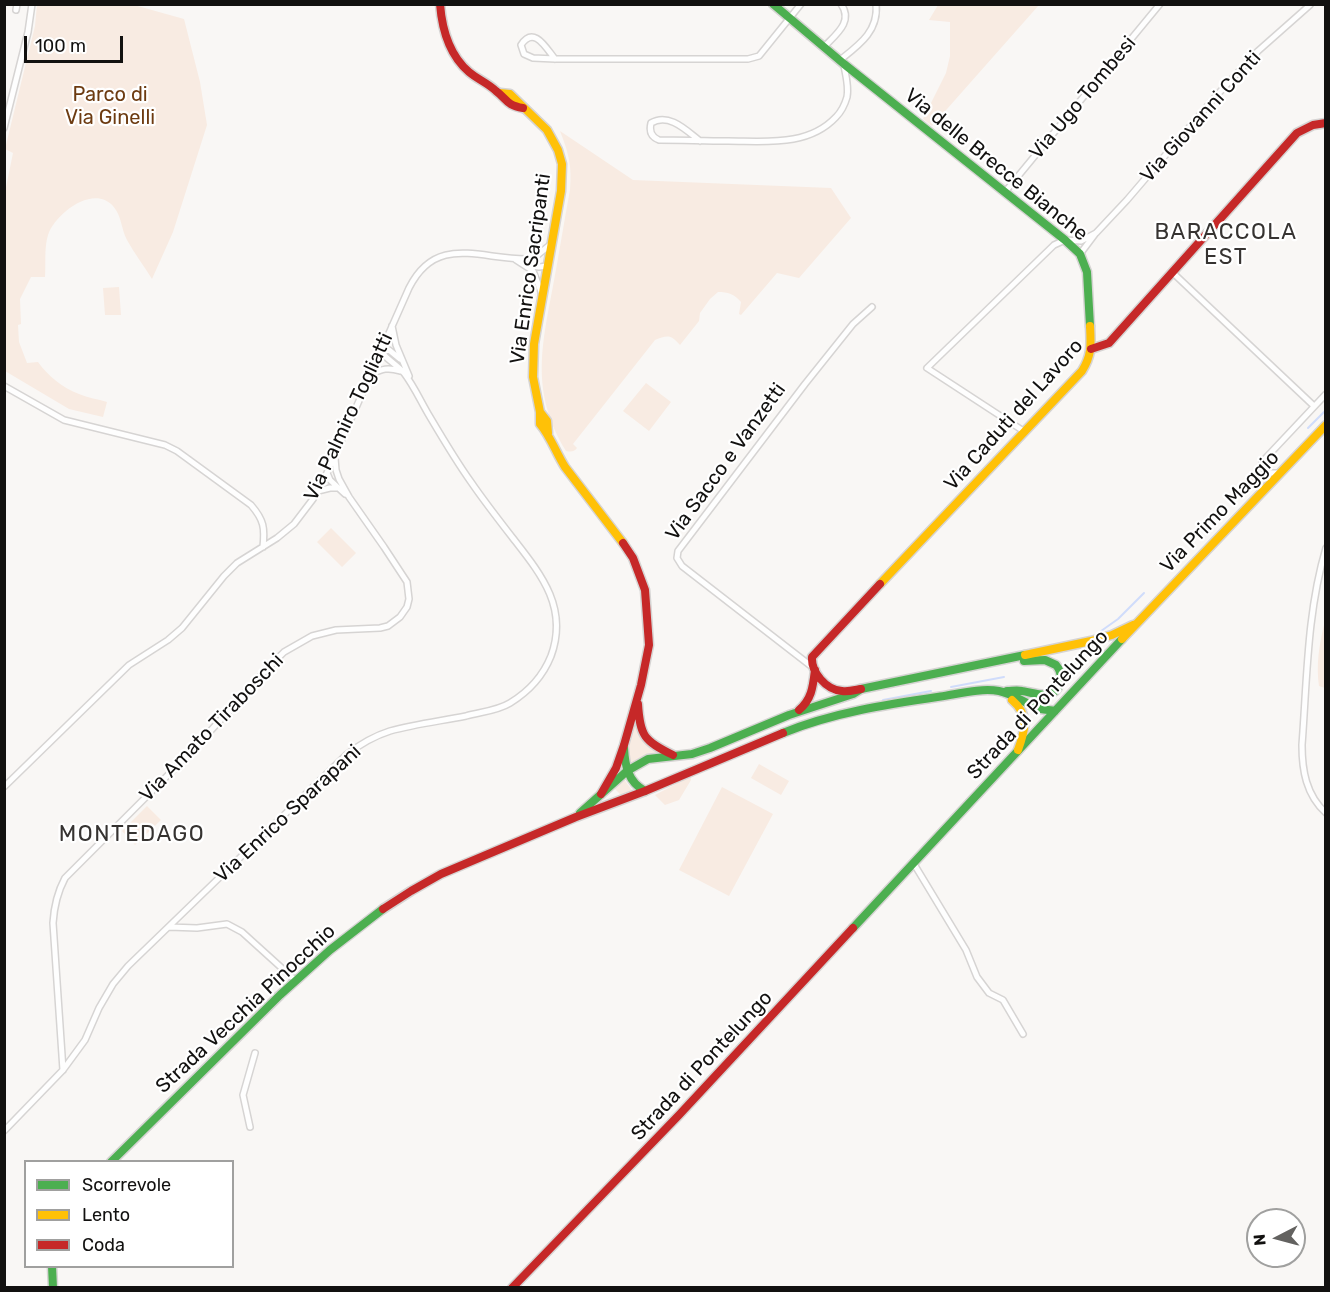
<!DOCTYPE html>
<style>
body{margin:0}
#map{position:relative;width:1330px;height:1292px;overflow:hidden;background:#f9f7f5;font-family:Rubik,sans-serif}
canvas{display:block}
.frame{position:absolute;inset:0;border:6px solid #121110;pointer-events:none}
.legend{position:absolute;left:24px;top:1160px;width:210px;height:108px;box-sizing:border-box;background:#fff;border:2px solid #a0a09f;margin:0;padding:8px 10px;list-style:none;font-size:18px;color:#121110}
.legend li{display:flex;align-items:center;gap:12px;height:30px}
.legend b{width:30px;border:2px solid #a0a09f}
.north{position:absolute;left:1246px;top:1208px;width:60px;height:60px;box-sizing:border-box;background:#fff;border:2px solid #a0a09f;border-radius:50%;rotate:264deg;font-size:16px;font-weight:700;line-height:24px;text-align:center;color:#121110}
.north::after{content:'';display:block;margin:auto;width:21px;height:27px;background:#636260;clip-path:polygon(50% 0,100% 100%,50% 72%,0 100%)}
.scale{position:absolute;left:24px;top:36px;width:99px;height:27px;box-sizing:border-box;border:3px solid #121110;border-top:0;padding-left:8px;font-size:18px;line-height:21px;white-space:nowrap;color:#121110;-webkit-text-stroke:4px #fff;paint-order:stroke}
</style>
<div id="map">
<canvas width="1330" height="1292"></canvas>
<div class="frame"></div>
<ul class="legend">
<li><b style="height:8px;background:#4caf50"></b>Scorrevole</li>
<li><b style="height:8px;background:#ffc107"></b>Lento</li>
<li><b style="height:8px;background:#c62828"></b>Coda</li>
</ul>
<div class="north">N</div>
<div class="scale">100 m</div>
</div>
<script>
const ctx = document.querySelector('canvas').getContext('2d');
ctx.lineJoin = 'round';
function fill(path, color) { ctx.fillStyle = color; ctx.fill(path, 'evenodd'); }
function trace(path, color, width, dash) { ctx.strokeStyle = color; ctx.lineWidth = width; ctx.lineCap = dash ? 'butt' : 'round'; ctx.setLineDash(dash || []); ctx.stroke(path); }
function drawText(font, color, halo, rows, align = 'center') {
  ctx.font = font + ' Rubik,sans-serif'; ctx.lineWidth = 4.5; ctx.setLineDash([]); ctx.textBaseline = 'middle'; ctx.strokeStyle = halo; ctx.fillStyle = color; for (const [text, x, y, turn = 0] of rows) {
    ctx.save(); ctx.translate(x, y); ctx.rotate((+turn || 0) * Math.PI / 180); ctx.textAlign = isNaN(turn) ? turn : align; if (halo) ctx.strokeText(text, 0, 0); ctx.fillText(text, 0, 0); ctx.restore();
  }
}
fill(new Path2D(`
 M37,5h97l50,14 16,63 7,43 -34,107 -21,47c-8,-13 -18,-26 -25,-39 -6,-11 -5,-24 -14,-34 -20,-22 -58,8 -65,29 -4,13 -2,29 -3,42h-14l-11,22 1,25 -3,1 1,17 8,21 11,-1c10,14 25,26 41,32 9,4 19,5 28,8l-4,15 -34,-8 -64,-38 -1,-174 9,-44 -8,-4 30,-123z
 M938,5h101l-107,121 -9,-7 23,-46 4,-17v-34l-21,-2z
 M560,131l73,49 198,8 20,30 -52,60 -22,-5 -36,42 -2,-1 2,-12c-7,-8 -13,-10 -23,-10l-8,7 -10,14 -1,8 -19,24c-9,-11 -13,-10 -25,-5l-82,104 4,4c-3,4 -6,4 -11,3 -35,-58 -25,-102 -13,-165 6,-32 11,-64 17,-96 2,-24 -1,-36 -10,-59z
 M119,287l2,28h-16l-2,-27z
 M646,383l25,19 -22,29 -26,-20z
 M1257,471l11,5c-3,7 -9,9 -17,10l-5,-5z
 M331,528l25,25 -14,14 -25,-25z
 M1325,624v64l-6,-2c-3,-21 0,-40 5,-61z
 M635,721c4,15 10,24 24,31l-20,6 -10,6 -1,-12z
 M759,764l30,17 -8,14 -30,-17z
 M689,777l2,1v2l-12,20 -14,5 -10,-10z
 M623,778l9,12 -11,5 -7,-7z
 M722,787l51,27 -44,82 -50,-26z
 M147,806l14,14 -26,25 -13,-14z`), '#f8ebe2');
trace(new Path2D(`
 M1308,428l18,-18
 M1094,636l24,-17 26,-26
 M951,687l53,-10
 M883,700l48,-9`), '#d0dcfb', 2);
const street = new Path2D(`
 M16,10l1,-6
 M824,47c11,-12 30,-25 17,-43
 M555,59c-9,-11 -21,-34 -34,-14l3,9 9,4 22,1h193l11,-3 42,-52
 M840,60c19,-15 39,-29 36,-56
 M4,128l24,-96 4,-28
 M700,141c-13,-10 -31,-29 -49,-18 -2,8 0,14 8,17 23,0 46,1 69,1 37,0 80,6 108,-24 5,-5 9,-13 11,-20 2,-10 -1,-21 -3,-31
 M1005,192l155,-188
 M1080,254l15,-20
 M516,260l17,11 9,23
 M525,265l14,2 8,-1
 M1172,272l142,134
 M392,326l4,19 13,31
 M381,352l8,-2 11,9
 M372,374c10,-5 16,-7 28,-3
 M4,386l60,34 101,25 12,6 74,54c13,15 14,23 12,42
 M1025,432l-98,-64 127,-123 11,-5 16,1 15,-8 31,-33 89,-104 42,-45 52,-46
 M327,473l3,7 15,14
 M1278,473h-9l-4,-2 -3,-9 64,-68
 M318,491l12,-3h7
 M1326,548c-19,64 -19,132 -24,197 0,25 4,50 24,68
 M811,666l-129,-100 -5,-8 1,-7 127,-167 48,-60 19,-17
 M4,787l125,-122 39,-25 14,-12 42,-52 13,-13 40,-25 17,-14 19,-25 14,-26 82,-185c27,-54 70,-29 117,-29l8,-1 17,-14
 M914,864l52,86 11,27 12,16 14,7 20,34
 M169,927l28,1 30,-4 15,8 53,48
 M63,1070l-10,-147c1,-16 4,-30 12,-45l128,-128 73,-80 18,-18 28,-16 24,-6 44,-2 8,-2 12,-9 7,-10 2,-8 -2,-17 -23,-35 -35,-50 -10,-18 -3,-9 -1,-12
 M250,1127l-7,-32 12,-42
 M4,1131l59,-61 22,-30 14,-32 14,-24 15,-18 218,-211c13,-10 28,-19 44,-24 25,-7 51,-10 76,-15 14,-4 31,-5 44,-13 18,-11 33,-27 41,-47 18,-49 -11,-83 -39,-119 -14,-18 -28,-36 -41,-55 -15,-21 -28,-43 -41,-65 -9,-15 -16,-31 -26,-44 -7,-8 -16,-13 -23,-21`);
const fast = new Path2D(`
 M773,4l71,60 221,176 15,14 7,18 3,54
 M1007,691c5,0 10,-1 15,0 14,2 31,11 38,-8 2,-7 1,-12 -4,-18l-11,-5 -21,1
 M783,733c51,-21 107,-29 161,-37 18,-3 38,-8 55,-5 15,3 28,14 42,18 5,1 10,1 14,2
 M624,748c1,18 4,34 21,43
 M580,813l47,-42 21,-12 44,-5 18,-6 79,-33 64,-21 8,-5 164,-34
 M853,928l269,-289
 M111,1162l169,-167 50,-45 53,-41
 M52,1266l1,22`);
const slow = new Path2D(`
 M500,93l10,1 37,36 11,20 4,14 -1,27 -27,153 -1,33 7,35v12c11,13 16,29 25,43l58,76
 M540,412l7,9 1,12
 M880,584l202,-213c10,-16 9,-26 8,-45
 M1122,639l204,-214
 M1025,655l66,-14 21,-6 21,-10
 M1012,700c18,15 13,31 6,50`);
const jam = new Path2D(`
 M440,4c2,25 9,51 29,68 8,7 19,11 27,19 12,9 10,14 27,17
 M1091,349l18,-6 188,-210 16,-8 13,-2
 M861,689c-6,1 -13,3 -19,2 -16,-1 -31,-19 -30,-34l68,-73
 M638,704c2,32 6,37 35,51
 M799,710c13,-11 14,-24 16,-40
 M601,794l15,-26 8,-23 17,-60 8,-40 -4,-55 -12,-32 -10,-15
 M383,909l28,-18 30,-17 135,-57 69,-26 138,-58
 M512,1288l167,-173 174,-187`);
trace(street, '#d6d4d3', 8);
trace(fast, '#d6d4d3', 11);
trace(slow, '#d6d4d3', 11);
trace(jam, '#d6d4d3', 11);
trace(street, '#fefefe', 5);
trace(fast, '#4caf50', 8);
trace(slow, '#ffc107', 8);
trace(jam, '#c62828', 8);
drawText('20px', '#6d3b11', '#fff', [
 ["Parco di",110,95],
 ["Via Ginelli",110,118]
]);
drawText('20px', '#121110', '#fff', [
 ["Via Ugo Tombesi",1083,98,-50],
 ["Via Giovanni Conti",1201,117,-48],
 ["Via delle Brecce Bianche",996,165,39],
 ["Via Enrico Sacripanti",531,269,-82],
 ["Via Caduti del Lavoro",1014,415,-48],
 ["Via Palmiro Togliatti",349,417,-65],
 ["Via Sacco e Vanzetti",726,462,-54],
 ["Via Primo Maggio",1220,512,-46],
 ["Strada di Pontelungo",1038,705,-47],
 ["Via Amato Tiraboschi",212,728,-46],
 ["Via Enrico Sparapani",288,814,-43],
 ["Strada Vecchia Pinocchio",246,1009,-43],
 ["Strada di Pontelungo",702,1066,-47]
]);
ctx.letterSpacing = '1.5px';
drawText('22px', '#363331', '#fff', [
 ["BARACCOLA",1226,233],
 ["EST",1226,258],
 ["MONTEDAGO",132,835]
]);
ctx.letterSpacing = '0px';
</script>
